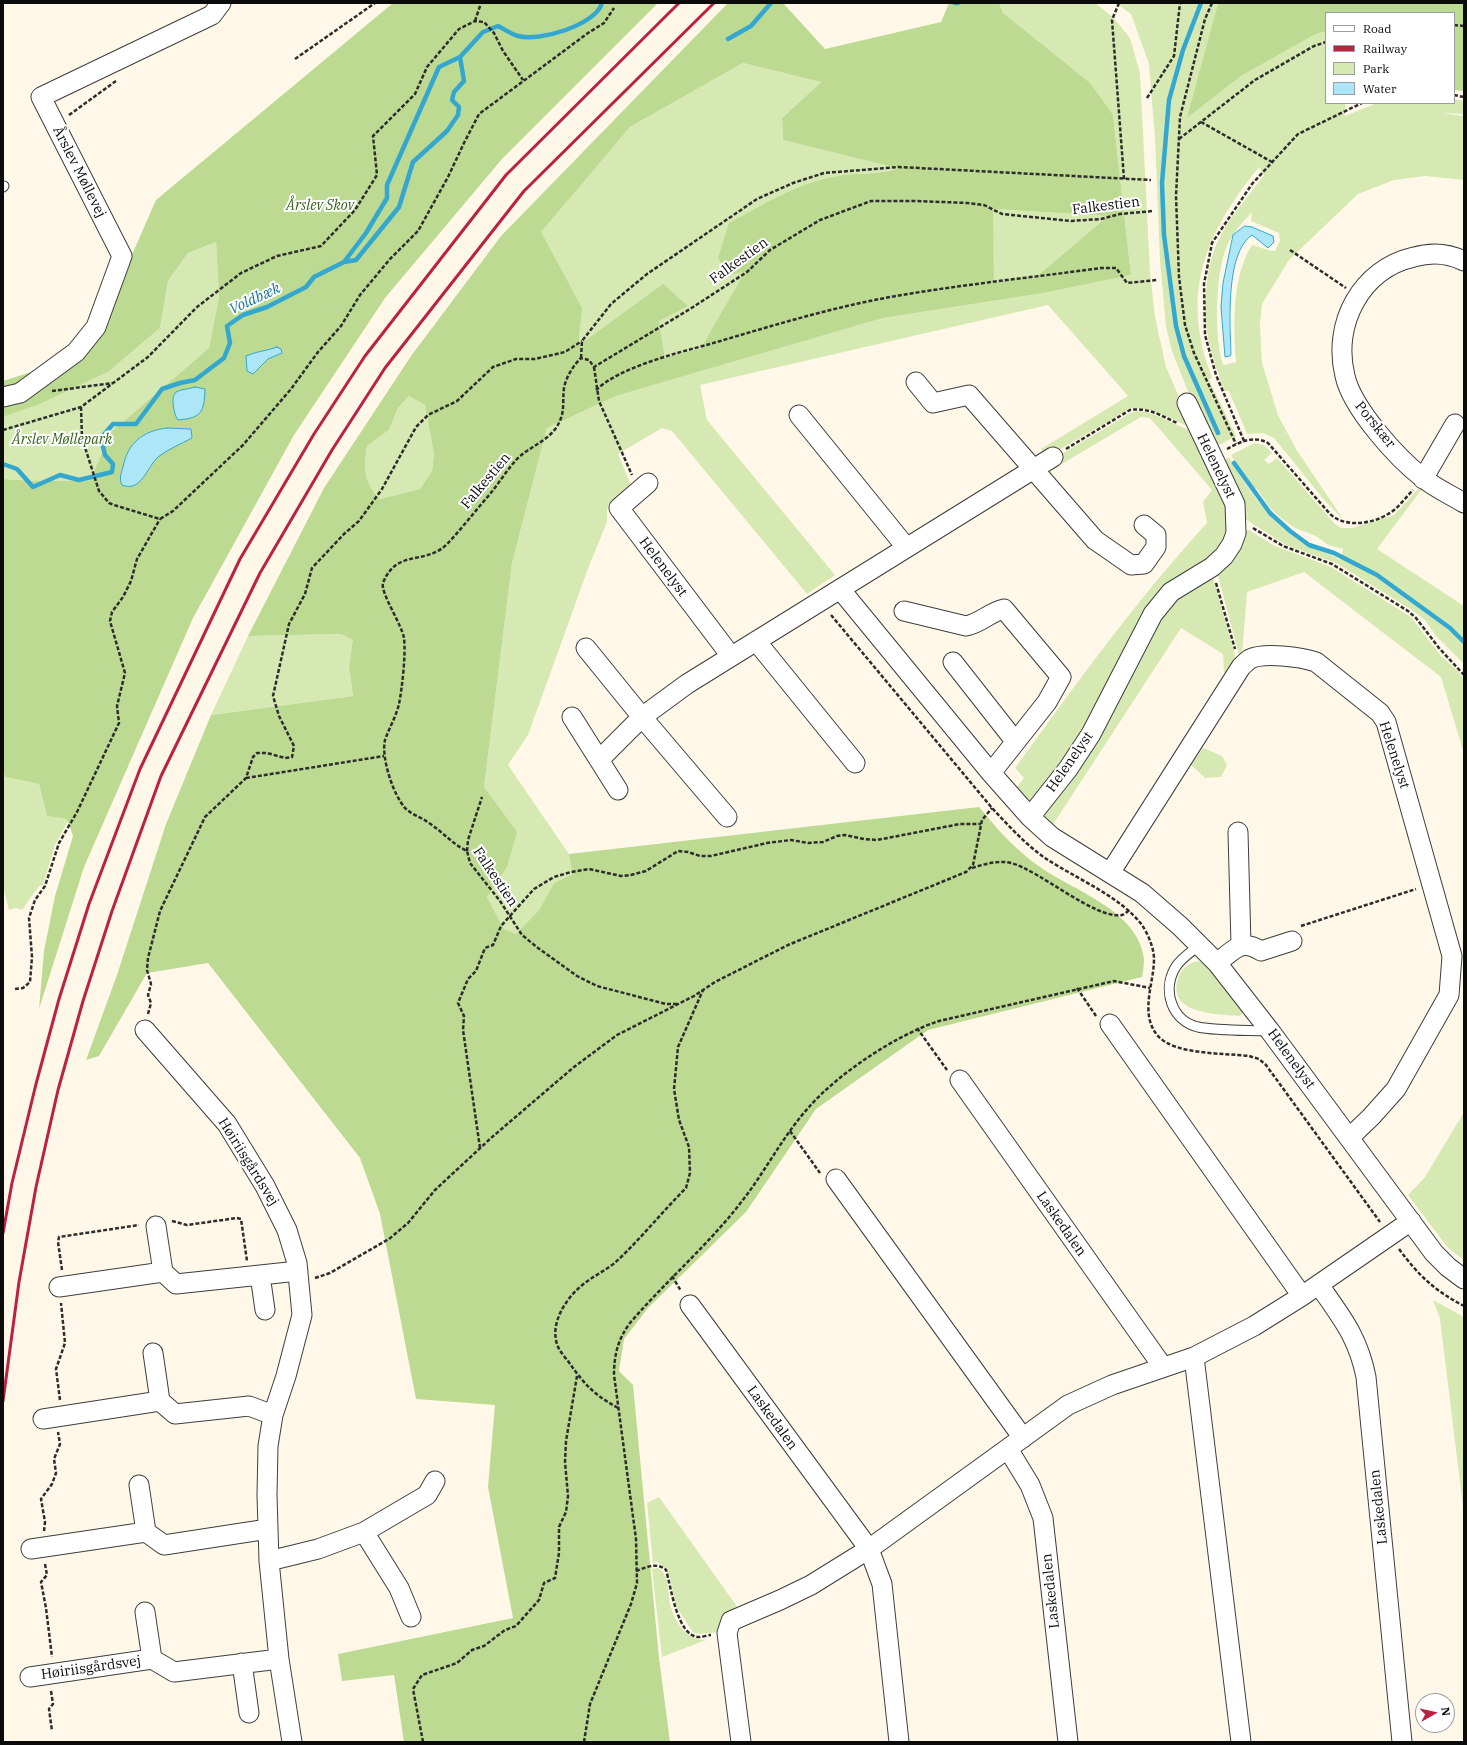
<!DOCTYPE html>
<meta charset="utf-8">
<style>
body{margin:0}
#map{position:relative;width:1467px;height:1745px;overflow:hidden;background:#fff8e9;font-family:"IBM Plex Serif",serif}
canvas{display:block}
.frame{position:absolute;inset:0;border:4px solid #0b0b0b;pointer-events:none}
.legend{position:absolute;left:1325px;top:12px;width:130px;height:92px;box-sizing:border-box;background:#fff;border:1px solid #9d9d9d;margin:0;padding:5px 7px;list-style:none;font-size:12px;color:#0b0b0b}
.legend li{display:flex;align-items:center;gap:8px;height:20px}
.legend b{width:20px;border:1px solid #9d9d9d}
.north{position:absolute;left:1415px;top:1693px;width:40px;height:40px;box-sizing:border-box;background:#fff;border:1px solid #9d9d9d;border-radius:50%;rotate:82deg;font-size:11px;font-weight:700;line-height:16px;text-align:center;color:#0b0b0b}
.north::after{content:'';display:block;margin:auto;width:14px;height:18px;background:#bc223f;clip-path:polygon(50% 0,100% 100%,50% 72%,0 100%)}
</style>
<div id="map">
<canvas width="1467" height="1745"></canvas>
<div class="frame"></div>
<ul class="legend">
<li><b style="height:5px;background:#fff"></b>Road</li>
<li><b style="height:5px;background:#bc223f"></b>Railway</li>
<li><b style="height:11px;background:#d7e9b3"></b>Park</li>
<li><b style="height:11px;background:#ade6f7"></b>Water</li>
</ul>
<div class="north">N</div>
</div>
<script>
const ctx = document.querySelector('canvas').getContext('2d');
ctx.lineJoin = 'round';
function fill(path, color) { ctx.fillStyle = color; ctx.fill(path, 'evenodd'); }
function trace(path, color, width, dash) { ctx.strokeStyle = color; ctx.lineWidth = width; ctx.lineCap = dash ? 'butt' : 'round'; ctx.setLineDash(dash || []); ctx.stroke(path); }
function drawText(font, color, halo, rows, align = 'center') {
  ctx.font = font + ' "IBM Plex Serif",serif'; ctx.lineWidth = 4; ctx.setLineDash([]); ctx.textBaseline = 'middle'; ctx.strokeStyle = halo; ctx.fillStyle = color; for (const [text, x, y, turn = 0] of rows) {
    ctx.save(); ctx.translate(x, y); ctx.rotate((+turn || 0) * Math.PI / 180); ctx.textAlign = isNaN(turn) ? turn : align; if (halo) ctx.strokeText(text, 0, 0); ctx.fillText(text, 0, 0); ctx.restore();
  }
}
fill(new Path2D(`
 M999,3h96l19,15 16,20 10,35 10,199 5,45 11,50 27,62c-21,-10 -39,-22 -62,-21l-84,49 -6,-8 87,-53 -80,-91 -348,80 7,35 128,155 -28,19 -135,-163 -10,-3 -44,26 14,34 -21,15 -4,6v13l-18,44 -61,169 -20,30 61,89 5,20 -20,9 -15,27 -23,24 -12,-5 -17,-32 20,-30 -23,-80 28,-224 35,-135 69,-32 267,-78 161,-25 87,-18 -18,-160 -110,-102z
 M1116,3h102l-30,114 53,-41 73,-41 12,-4v72h19v13l32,-13h77v-4l10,2v13l-22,-1 22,3v64l-39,-4 -31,4 -36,14 -69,66 -27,44 -2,21 2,38 16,52 18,34 47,70 -18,-18 -51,-63 -11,-5 -16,1 -18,-43h-5c-4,-14 -10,-27 -13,-41 -9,-32 -7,-74 5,-105 11,-25 32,-48 48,-70l-5,-8c-42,52 -72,105 -58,173 2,13 7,26 11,38l-3,2 27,56 -15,8h-9l-21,-45 -19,-48 -6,-24 -6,-66 -5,-123 -6,-74 -18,-50zM1252,212l-1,9 28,12 1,8 -5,10 -7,-1 -16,-5c-20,31 -19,80 -16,117l-13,3c-9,-27 -8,-93 4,-119 6,-14 15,-23 25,-34z
 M743,63l78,19 -39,36 1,22 116,27c-22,9 -44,5 -67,10 -34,6 -72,30 -103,46l1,52 17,-3 -46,76 -36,10 -6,-37 -81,25 -38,-114 90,-105z
 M992,209l116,7 -71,60 -43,6z
 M216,242l3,55 -10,51 -98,84 -21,50 -55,-1 -32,-2v-62l35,-12 70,-33 52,-44 8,-47 20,-28z
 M409,396l16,9 9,49 -2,17 -12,18 -40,10c-17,-17 -16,-31 -13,-53l22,-16 9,-22z
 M1139,411l8,1 13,5 35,16 35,76 -2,27 -9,15 -34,25 -107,168 -42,57h-8l-12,-13 8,-10 -9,-10c61,-84 122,-169 192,-245l-4,-21 9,-12 -62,-72 -9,-1 -86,51 -5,-7 82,-49z
 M1255,443l9,2 8,8 -8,7 5,4 8,-6 58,66 6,4h11l42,-13 28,-30 2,1 -47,63 87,57v58l-28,-28 -11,-16 -13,-10 -76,-47 -50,-18 -44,-28 -17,-53v-4l4,-3c20,34 42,67 77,88 10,6 24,8 34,15l3,-11 -15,-4 -12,-9 -21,-8 -13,-9 -12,-11 -12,-18 -7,-4 -20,-31z
 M1249,530l26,16 56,21 80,50 30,39 17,15 6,9v74l-23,-77 -137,-105 -57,20 -5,64 -2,3 -23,-87 24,-41z
 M1212,574l25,88 -9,14 -4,-4 -1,-18 -42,-26 -129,198 -7,-6v-11l128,-212z
 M341,634l13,6 -5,27 4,29 -142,19 37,-79z
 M1203,748l19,8 5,9 -6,12 -16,1 -14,-13z
 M3,773l3,4 33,7 8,32 20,3 1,2 -13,24 -12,40 -4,1 -17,24 -6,-2 -7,2 -6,-23z
 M1198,961l10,5 34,43v5l-3,2c-23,-2 -75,-2 -60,-40 3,-8 10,-13 19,-15z
 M1464,1112v148l-16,-12 -40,-53 17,-18z
 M1433,1300l31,17v198l-24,-196z
 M659,1497l79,111c-12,5 -20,10 -19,24l-19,2 -6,-1 -4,-5 -14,-22 -6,-28 -4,-9 -9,-7 -4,1 -6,-60z
 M657,1568c14,4 10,28 14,39 4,16 17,34 35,33l-44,17 -10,-88z`), '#d7e9b3');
fill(new Path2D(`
 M393,3h265l-156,156 -117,139 -91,137 -101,183 -109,249 -45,142 5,-58 11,-55 18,-60 -6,-17 -20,-3 -8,-32 -33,-7 -3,-4v-294l32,2h55l21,-49 98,-84 10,-51 -3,-55 -28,11 -20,28 -8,47 -52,44 -70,33 -35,12v-36l47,-15 55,-50 51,-116z
 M728,3h55l42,46 116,-27 8,-19h50l4,10 87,70 23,32 18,160 -87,18 -161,25 -267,78 -69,32 -35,135 -28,224 33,45 -10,35 -20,30 17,32 12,5 23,-24 15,-27 19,-9 -4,-20 410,-47c20,24 37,44 64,62 34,23 96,43 101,90 0,6 -1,13 -2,18l-214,53 -112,79 -70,103 -98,96 -24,31 -5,32 14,14 26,273 11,84h-266l-10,-67 -52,6 -4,-27 175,-36 -25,-131 7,-82 -79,-6 -36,-185 -20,-56 -152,-195 -61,10 -48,83 -13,4 31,-85 49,-151 45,-109 142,-19 -4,-29 4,-27 -12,-6 -93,2 76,-148 87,-132 90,-120zM743,63l78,19 -39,36 1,22 115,28c-21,8 -44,4 -66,9 -37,7 -71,29 -103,46l-11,35 12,17 15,-3 -44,76 -36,10 -6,-37 29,-15 -25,-22 -85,62 4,-38 -41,-76 89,-105zM993,209l114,7h1l-71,60 -43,6zM409,396l16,9 9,49 -2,17 -12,18 -40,10c-17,-17 -16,-31 -13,-53l22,-16 9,-22z
 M1218,3h246v88l-10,-1v-77h-128v18l-12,4 -73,41 -54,42z`), '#bdda92');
const water = new Path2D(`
 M1245,226l7,1 21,9 1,6 -6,6 -16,-13c-27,18 -22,90 -21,119l-1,2 -5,1 -4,-50 2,-24 10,-48z
 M277,347l4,2 1,4 -14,6 -15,15 -6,-3 -1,-15c11,-5 21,-5 31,-9z
 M195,387l10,2c-1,23 -3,29 -27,31 -4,-5 -8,-23 -2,-28 5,-3 14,-3 19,-5z
 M167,428l24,1 1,9c-11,6 -24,11 -34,19 -11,10 -17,36 -36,28 -3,-6 -1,-12 1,-18 5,-24 19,-36 44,-39z`);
fill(water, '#ade6f7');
trace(water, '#33a7cf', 1);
trace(new Path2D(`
 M955,3h3
 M1201,3l-18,47 -14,50 -7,83 2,52 12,91 8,30 34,77
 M728,39l23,-13 20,-23
 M344,262l12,-2 43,-53 14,-45 34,-31 11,-16 1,-8 -7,-7 2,-8 10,-11 -4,-24
 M1234,463l36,50 20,18 19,14 25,8 43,22 73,53 14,14
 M3,464l14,5 16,18 27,-12 19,5 33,-8 1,-8 -8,-9 -4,-17 12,-14h23l26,-35 18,-6 15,-3 29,-22 6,-15 -3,-17 16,-11 24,-8 39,-20 8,-10 30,-15 22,-29 21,-35v-13l52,-118 21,-10 23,-25 15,-6c6,3 13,8 20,10 21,6 78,-11 84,-33`), '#33a7cf', 4.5);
const lane = new Path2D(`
 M3,187l1,-1
 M1200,945c-8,6 -20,14 -25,23 -13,23 -3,53 23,59 20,4 49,3 71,4`);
const street = new Path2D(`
 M1464,261c-16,-8 -33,-9 -50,-4 -53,12 -82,67 -69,119 7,32 52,82 78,102 12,10 28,17 41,25
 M916,382l17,21 36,-8 126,145 36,25 13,-1 12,-17v-12l-12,-10
 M3,397l17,-4 56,-41 20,-25 26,-71 -81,-159 171,-82 9,-12
 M799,415l107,132
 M1423,479l32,-55
 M648,483l-29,25 112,148
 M840,589l151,184 39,44 22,20 90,56 38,33 37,37 53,68 164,222 14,14 16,12
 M904,611l62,15c15,-3 24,-14 38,-17l57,68 -14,25 -56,71
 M756,641l99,122
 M586,648l56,69 85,100
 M953,662l62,79
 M572,717l46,73
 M599,760l43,-43 45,-33 366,-227
 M1030,817l38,-48 23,-35 62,-120 18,-22 41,-25 12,-11 8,-12 4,-11 -1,-29 -48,-101
 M1238,832l3,113
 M1110,873l131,-206c3,-3 6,-6 9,-8 14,-7 51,-2 66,3l64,51 6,9 66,234 -3,39 -53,94 -25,28 -22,21
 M1217,963c17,-13 24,-25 44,-12l31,-10
 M1110,1024l192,272
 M145,1030l82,94 38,62 22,44 10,33 5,52 -16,61 -13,39 -5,31 -1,49 2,66 10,98 13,83
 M960,1080l203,287
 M836,1179l187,259
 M156,1226l7,46
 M260,1275l5,35
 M1319,1285c23,33 39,52 47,92l36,365
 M59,1287l104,-15 13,12 122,-13
 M690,1305l179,244 13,35 17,158
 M153,1353l7,48
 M1194,1357l47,385
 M43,1419l117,-18 15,13 74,-8 24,9
 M1008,1449l22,36 13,33 25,224
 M139,1485l7,47
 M364,1532l35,56 12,29
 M31,1549l115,-17 18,13 104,-16
 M269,1561l49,-12 46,-17 63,-37 8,-14
 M145,1612l7,47
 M242,1663l7,50
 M30,1677l122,-18 22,13 105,-13
 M741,1742l-14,-109 4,-12 49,-21 31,-15 58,-36 199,-144 44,-20 82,-28 60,-31 48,-30 109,-75`);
trace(lane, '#3e3e3e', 11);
trace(street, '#3e3e3e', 21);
trace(new Path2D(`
 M1119,3l-7,17 12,159
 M1212,3l-7,16 -25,98 -4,79 3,81 6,48 9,28 42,91
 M475,21l6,-18
 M1454,25l10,1
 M295,59l80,-56
 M1454,95l10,2
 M1147,98l27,-42 6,-53
 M69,115l47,-34
 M1201,122l71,40
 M1179,139l76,-59 59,-34 12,-4
 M1290,250l56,38
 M581,358l1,-17 29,-37 36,-30 110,-75 36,-16 31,-10 75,-6 252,13
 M594,367l5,34 33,74
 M596,390c24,-23 81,-37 114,-46 58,-17 116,-35 175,-46 71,-13 144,-20 216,-30h15l11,15 30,-3
 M52,391l61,-8
 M81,407l1,31 17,53 10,12 5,2 46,14 13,-8 70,-66 48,-56 27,-37 23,-26 19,-31 30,-36 28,-28 30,-54 16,-34 15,-29 109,-81 16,-10 10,-15
 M3,430l78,-23 67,-50 49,-50 44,-34 36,-17 44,-10 34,-36 22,-35 -4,-39 42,-42 12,-27 32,-38 16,-8 9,1 10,11 9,18 20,29
 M1244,441l-28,-66 -11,-40 -1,-51 8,-41 40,-59 46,-50 64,-31
 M1066,449l64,-39c18,-3 32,6 47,13
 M1227,449c13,-7 26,-14 41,-6l62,71c15,14 42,10 58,0 10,-5 17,-16 25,-24
 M1253,528l30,18 49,18 76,47 8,7 23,30 25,27
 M1216,583l19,66
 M831,615l161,193c16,17 33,36 53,50 30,20 75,38 97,67 6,9 12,23 12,34 0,25 -15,55 4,77 17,19 66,17 91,20l10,3 7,6 114,157
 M246,778l138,-22
 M467,851l1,-11 14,-43
 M972,868c13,-4 26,-8 39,-5 28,7 85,57 111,52 3,-1 6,-4 8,-5
 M1301,926l115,-37
 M1077,988l19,28
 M15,989l8,-1 7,-6 2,-25 -3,-39 6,-18 10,-14 14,-43 18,-31 42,-89 -2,-17 8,-33 -15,-52 2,-9 11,-15 8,-16 6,-22 23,-40
 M677,1004h-11l-69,-18 -20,-10 -39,-28 -16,-13 -22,-34 -30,-38 -3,-12c-15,-7 -24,-19 -38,-28 -8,-6 -17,-8 -24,-15 -12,-14 -24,-50 -20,-68 4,-12 11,-23 14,-36 3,-15 7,-50 5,-66 -2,-13 -24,-46 -21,-55 14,-36 44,-16 66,-41 14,-15 27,-32 41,-48 9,-11 17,-24 27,-35 12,-12 29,-17 39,-31 10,-15 6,-25 8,-40 2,-11 9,-22 17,-30l8,2 5,7 96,-58 57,-37 23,-22 50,-30 51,-19h46l51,2 16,2 18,9 69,7 30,-2 19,-5 33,-3
 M148,1014l3,-11 -3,-8 3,-11 -4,-14 1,-12 12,-47 45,-94 41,-39 7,-21 4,-4h10l18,5 7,-1 2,-11 -15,-30 -6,-20 16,-72 16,-30 7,-26 32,-34 15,-13 23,-32 34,-62 12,-12 29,-14 36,-34 23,-8h19l30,-7 17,-11
 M917,1028l30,42
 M790,1131l30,42
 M480,1148l-17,-118 1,-14 -6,-13 10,-24 8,-8 9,-23 8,-3 8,-19 33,-37 20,-12 17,-5 18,-3 32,7 10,-1 15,-4 32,-20 10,1 12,4h11l56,-13 24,-3 17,3 15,-1 14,-6 8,-1 19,4 13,1 83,-16h21
 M172,1221l15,4 50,-7 4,1 6,42
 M1399,1249c19,26 36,42 65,57
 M62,1270l-4,-28 1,-5 80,-12
 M672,1276l9,15
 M315,1278l15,-5 59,-34 19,-16 27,-33 56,-52 83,-71 43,-32 77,-39 21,-14 73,-37 178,-73 7,-7 9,-45 10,-12
 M60,1400l-4,-31 9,-26 -4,-40
 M618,1408c-25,-14 -34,-24 -50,-47 -5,-6 -11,-13 -12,-21 -4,-19 10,-41 24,-53 12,-11 28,-17 39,-28 24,-23 44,-48 67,-71l4,-15 -1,-26 -10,-27 -5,-31 4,-42 25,-57
 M44,1531l1,-9 -4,-23 11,-15 4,-11 -2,-14 6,-15 -2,-12
 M45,1564l2,11 -6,7 5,26 6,49
 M636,1571c11,-4 21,-9 30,-1 5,16 11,67 33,67 4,0 9,-2 12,-2
 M51,1691l2,13 -4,5 3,22
 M423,1742l-10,-53 9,-14 35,-12 15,-13 12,-4 21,-16 11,-4 23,-26 5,-17 11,-5 4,-25v-26l7,-15 2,-16 -3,-34 1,-21 11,-65
 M584,1742l6,-38 41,-100 6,-21 -1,-44 -22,-164c0,-20 4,-36 16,-52 35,-41 76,-76 109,-118 25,-31 43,-68 70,-98 30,-34 87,-72 130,-86l175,-40 36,7`), '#2d2d2d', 2.5, [4, 2]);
trace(lane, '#fff', 9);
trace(street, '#fff', 19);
trace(new Path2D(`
 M3,1233l9,-50 24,-99 23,-85 30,-95 51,-135 100,-210 74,-125 51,-78 141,-181 173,-172
 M3,1401l16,-119 17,-95 22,-97 25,-89 29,-90 49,-135 99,-203 72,-123 53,-82 139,-177 190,-188`), '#bc223f', 3);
drawText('14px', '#0b0b0b', '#fff', [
 ["Årslev Møllevej",79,172,63],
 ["Falkestien",1106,206,-7],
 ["Falkestien",739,261,-36],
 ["Porskær",1375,425,51],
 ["Helenelyst",1216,466,64],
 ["Falkestien",486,481,-50],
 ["Helenelyst",663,567,53],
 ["Helenelyst",1394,755,72],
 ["Helenelyst",1070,762,-55],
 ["Falkestien",495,877,56],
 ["Helenelyst",1291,1059,54],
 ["Høiriisgårdsvej",248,1162,58],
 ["Laskedalen",1061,1224,55],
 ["Laskedalen",772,1418,54],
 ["Laskedalen",1379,1507,-96],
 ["Laskedalen",1051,1591,-96],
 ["Høiriisgårdsvej",91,1668,-8]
]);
drawText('italic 14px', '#34631b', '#fff', [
 ["Årslev Skov",320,206],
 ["Årslev Møllepark",62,440]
]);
drawText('italic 15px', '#14759d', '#fff', [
 ["Voldbæk",255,299,-25]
]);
</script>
